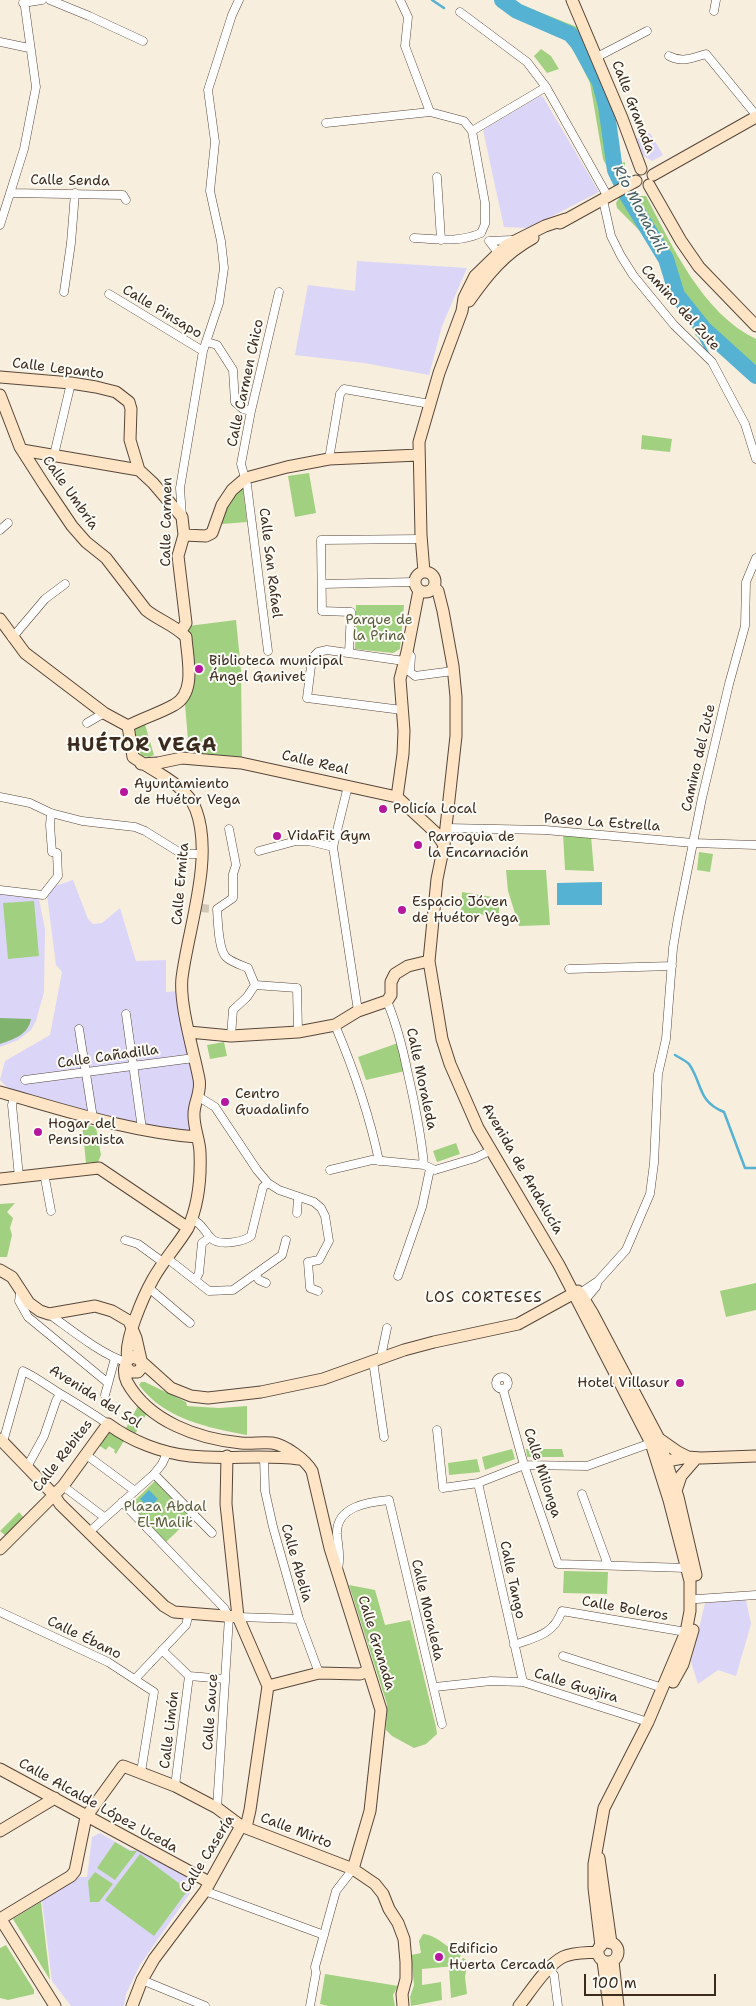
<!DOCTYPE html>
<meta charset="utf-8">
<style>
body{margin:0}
#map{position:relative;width:756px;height:2006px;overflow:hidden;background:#f7eedd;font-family:"Shantell Sans",sans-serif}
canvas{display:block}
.scale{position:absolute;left:584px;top:1974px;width:132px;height:22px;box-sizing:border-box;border:2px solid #3b2a1e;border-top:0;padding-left:6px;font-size:15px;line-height:18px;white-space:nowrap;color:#3b2a1e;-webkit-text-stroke:4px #fdfcf7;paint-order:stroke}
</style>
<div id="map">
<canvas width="756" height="2006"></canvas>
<div class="scale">100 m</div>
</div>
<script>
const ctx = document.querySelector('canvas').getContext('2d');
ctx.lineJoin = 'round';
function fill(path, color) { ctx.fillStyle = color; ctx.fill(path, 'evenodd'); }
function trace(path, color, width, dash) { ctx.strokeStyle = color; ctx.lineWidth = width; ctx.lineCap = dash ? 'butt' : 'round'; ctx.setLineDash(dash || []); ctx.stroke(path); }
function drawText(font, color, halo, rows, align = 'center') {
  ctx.font = font + ' "Shantell Sans",sans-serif'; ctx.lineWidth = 4; ctx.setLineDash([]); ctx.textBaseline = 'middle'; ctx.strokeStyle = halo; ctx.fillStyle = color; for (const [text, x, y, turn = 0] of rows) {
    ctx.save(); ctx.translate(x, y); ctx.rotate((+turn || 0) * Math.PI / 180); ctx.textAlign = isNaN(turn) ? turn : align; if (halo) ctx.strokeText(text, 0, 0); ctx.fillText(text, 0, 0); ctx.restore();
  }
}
fill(new Path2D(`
 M540,96l3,1 56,95 -70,36 -25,-1 -21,-97z
 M650,133l13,22 -11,6 -10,-6 -6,-16z
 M357,261l110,7 -25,58 -13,49 -65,-12 -69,-8 13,-70 47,6z
 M73,880l15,39 5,5 9,-1 18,-15 16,53 30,-1v32l12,-1 18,87 -5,50 -5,5 -99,-22 -76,-20 -11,-11 5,-19 45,-26 12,-63 -6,-7 -9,-70 5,-8z
 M0,893l39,6 6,30 -1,63 -8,29 -5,9 -13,10 -18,7z
 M746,1600l5,24 -15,52 -18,-6 -20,14 -7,-22 14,-59z
 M100,1833l30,17h7l55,30 3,6 -55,79 -14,29 -2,12h-53l-19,-25 -10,-81 38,-23h7l5,-40z`), '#dbd6f7');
fill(new Path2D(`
 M494,0h21l7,5 55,22 25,59v11l7,44 9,23 7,-2v12l-11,7 -11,-22 -13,-76 -15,-30 -10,-14 -53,-27z
 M541,49l10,7 8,13 -12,4 -13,-17z
 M620,196h26c26,50 57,118 110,143v45l-40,-42 -6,3 -14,-9 -41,-85 -13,-18 -25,-25 -1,-5z
 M642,435l30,4 -2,13 -29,-3z
 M309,473l7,40 -21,4 -7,-41z
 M243,489l4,33 -25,2c2,-15 8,-27 21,-35z
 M356,605h48l-4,44 -7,4 -38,-4z
 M236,620l5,50 1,88 -53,-6 -4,-48 5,-23 -2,-55z
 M144,721l10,34 -4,2 -8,-1 -6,-10 -1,-17z
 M563,833l28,3 3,35 -29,-1z
 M699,852l14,2 -3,18 -13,-2z
 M506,870h40l4,55 -31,1 -11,-35z
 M462,892l30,5 -2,9 9,1v13l-12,3v-8l-26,-2z
 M34,901l5,55 -31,3 -5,-56z
 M224,1042l3,14 -17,3 -3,-14z
 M398,1043l7,28 -39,9 -8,-23z
 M82,1124l14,3 5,28 -3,7 -12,1z
 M456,1143l4,11 -23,8 -4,-11z
 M15,1203l-8,9 6,6 -3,10 2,7 -5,22h-7v-53z
 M756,1283v27l-30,7 -6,-26z
 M141,1382h4l41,20 1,4 32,2 28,-2v29c-38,-7 -83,-16 -108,-50z
 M138,1406l9,7 -12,21 -9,-6z
 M109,1431l16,8 -9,15 -2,-2 1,-2 -6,-4 -3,4 -8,-5z
 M512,1449l3,10 -30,11 -3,-13z
 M526,1449h36l2,8h-37z
 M477,1459l3,13 -31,3 -1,-12z
 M156,1480l35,38 -25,24 -36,-37z
 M19,1512l6,7 -19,17 -6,-5z
 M564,1571l44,1 -1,22 -44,-1z
 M349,1585l26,5 10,35 25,-5 26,107 1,7 -11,10 -12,4 -22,-12 -6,-6 1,-26z
 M115,1842l15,9h7l-22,29 -18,-12z
 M140,1854l48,36 -34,46 -49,-36z
 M95,1872l18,12 -14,18h-9l-2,-21z
 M41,1902l9,78 -37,-61z
 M423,1934c12,0 26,15 38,21l-6,11 -33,3v16l19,-3 1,18 -31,6 -1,-9 4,-12 -3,-30 10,-2 -2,-12z
 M6,1945l28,45v4l-26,6 -8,-2v-50z
 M463,1958l5,3 -3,16 2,17 -16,4 -2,-30h6z
 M325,1974l73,12 -5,9 2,11h-67l-8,-2z`), '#a1d180');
fill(new Path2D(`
 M0,1018l31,1c-3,16 -17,20 -31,25z`), '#80b36e');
fill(new Path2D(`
 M602,882v23h-45v-22z
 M149,1490l9,9 -9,9 -9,-9z`), '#55b2d3');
trace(new Path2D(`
 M432,0l12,8
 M677,295l31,58
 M697,334l7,-5
 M675,1055c5,3 11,6 14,9 14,20 8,37 35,48l21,56h11`), '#55b2d3', 2.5);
trace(new Path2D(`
 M502,0l15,11 53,23 8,9 22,40 6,23 9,64 12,25 39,64 11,36 27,34 52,47`), '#55b2d3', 16);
trace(new Path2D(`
 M201,908l12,1`), '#d1c7b7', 8, [8, 4]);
const street = new Path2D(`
 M50,0l39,16 54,25
 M400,0l8,17 -3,29 25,66
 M23,3l19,-3
 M714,11l2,-11
 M460,12l67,50 19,25 62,110
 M0,42l29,6
 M669,56c13,7 23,2 37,-2l50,61
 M597,57l50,-26
 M326,123l104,-11 34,9 8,10 13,72v21l-4,9
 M472,131l74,-44
 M437,177l4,63
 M11,193l112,2 3,5
 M603,200l8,36 10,20 12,19 41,50 38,37 33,62 11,35
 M0,225l24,-76 12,-62 -12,-87
 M414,238c23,1 45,5 67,-5
 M489,241l7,9 7,1
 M489,241l23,-1
 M64,292l7,-49 4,-50
 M109,294l94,57
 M207,342l10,3 16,25 2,32 8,7 8,2
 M54,455l17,-72
 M329,459l11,-65 4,-5 86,15
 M182,517l-2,-29 23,-137 16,-48 5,-35 -3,-27 -11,-50 5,-49 -7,-52 24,-75 7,-15
 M0,530l8,-7
 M322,584l93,-2
 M12,638l33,-39 20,-15
 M268,651l-21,-166 -6,-21 10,-53 28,-119
 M407,652l4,4 -1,16 5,4 38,-5
 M349,653l2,-41 -29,-1 -1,-71 101,-1
 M402,710l-95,-12 5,-40 6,-6 9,-2 77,11
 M87,723l17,-10
 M348,786l-15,61 25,164
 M0,797l30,6 21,10 31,8 53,6 10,4 37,23h19
 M447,828l98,2 148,13 63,2
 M229,829l7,36 -3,9v24l-16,11c1,11 1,40 9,48 5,5 15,8 22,11l7,17 -8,12 -14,13 -2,26
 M259,851l37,-10h13l24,6
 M0,890l43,5 15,-19 -1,-23 -5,-1 -2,-27 1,-12
 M569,969l103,-3
 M255,985l42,3 1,44
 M387,1001c10,24 16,48 21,73 7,31 13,60 16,91
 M126,1014l16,115
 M335,1025c19,45 34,88 44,136
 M79,1029l14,89
 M25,1080l169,-22
 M14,1096l-2,9 7,72
 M199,1097l16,10 42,63 11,13 11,7 35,12 7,6 4,8 4,25 -10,19 -11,2 2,26 8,3
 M330,1170l42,-10 52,5 11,5 40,-12 15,-7
 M44,1173l7,38
 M297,1213l1,-16
 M192,1219c13,7 11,12 20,20 8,7 31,3 39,-3l12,-49 5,-4
 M125,1240l13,4 26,19
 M168,1259l41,32 24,-1 49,-35 4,-15
 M255,1274l4,6 7,3
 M398,1276l24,-69 8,-38
 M196,1279l3,-6 3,-30 8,-6
 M149,1288l41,35
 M21,1289l-2,12 9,16 80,66
 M580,1293l18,-12
 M585,1300l11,-13 2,-6 28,-31 24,-56 4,-31 4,-89 8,-35 7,-91 5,-30 24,-120 27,-114 16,-58 1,-44 10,-24
 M49,1314c21,15 53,41 77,48
 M383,1357l-1,-5 5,-24
 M373,1361l11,76
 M496 1383a6 6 0 1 1 12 0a6 6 0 1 1-12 0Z
 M503,1389l21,76 34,99 129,4
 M105,1395l10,-37
 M437,1430l6,58 35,-5 46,-18 63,1 64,-23
 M3,1442l20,-71c15,7 27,17 41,25 15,9 29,18 44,28
 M85,1454l50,37
 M264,1457l1,34 8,36 26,92 20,54
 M27,1467l17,-31 12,-35 4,-7
 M154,1474l58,59
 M478,1483l45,199
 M63,1486l41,31
 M582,1494l26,71
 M122,1502l102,106 5,9 -12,191
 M88,1533l66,-59 8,-10 6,-13
 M338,1569c3,-13 0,-22 -1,-35 -1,-28 32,-32 52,-34l53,224
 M697,1599l59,-4
 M0,1612l108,50 46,30 -13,80
 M238,1617l61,2
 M514,1645c22,-8 39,-10 48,-34l124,21
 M162,1650l27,26 36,3
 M563,1656l100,32
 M135,1679l51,-54 3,-12
 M435,1687l56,-6 32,1 125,40
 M175,1786l14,-110
 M205,1891l119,44
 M549,1969l5,6 4,31
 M142,1980l63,26
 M310,2006l6,-33 -1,-6 21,-76 17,-22`);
const secondary = new Path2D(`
 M572,0l50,118 19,51
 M653,175l103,-58
 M649,185l32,56 18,26 57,59
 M560,223l76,-42
 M469,301c19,-27 35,-47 64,-63
 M0,377l71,6 25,4 20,5 13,10 2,7 -1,31 9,30
 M0,395l20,52 25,39 27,40 14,16 20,16 40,52c12,10 29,15 40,27 1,20 11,56 -12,68 -14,8 -31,13 -46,21
 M22,450l117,20 14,13 29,34 2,18 -6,21 8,67 -5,8
 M184,535l22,1 6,-3 10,-28 10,-15 14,-12 41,-11 42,-8 90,-4
 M424,572l-3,-37 -2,-93 20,-69 23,-62 2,-13 11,-22 32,-31 38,-19 21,-7
 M415 582a10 10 0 1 1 20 0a10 10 0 1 1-20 0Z
 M434,587l4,4 5,20 10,55 3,31v39l-12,109 -7,34 -8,82 13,78 8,25 28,64 81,137 92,178 18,57 21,81v30l-4,21 -38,90 -44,86 -10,56v24l7,58
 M0,619l25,34 79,60 24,13
 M128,726l5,31c21,15 53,27 63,53 18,48 -8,119 -14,168 -3,26 12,75 17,101 3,14 -6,24 -5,37 0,13 6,25 6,37 1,25 -2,53 -12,75 -11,18 -25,33 -35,51 -9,16 -30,63 -25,80
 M141,764l17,-1 24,-5 59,5 156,34 39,36 8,12
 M397,797l6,-43 1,-23 -4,-52 7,-27 12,-62
 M189,1032l42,4 67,-4 37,-7 23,-14 29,-10 4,-6v-13l4,-8 13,-8 21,-5
 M0,1092c64,18 130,40 197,45
 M0,1179l99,-11 89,60
 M0,1270l12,7 17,26 11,8 9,3 46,-8 17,5 17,10 7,17 5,22
 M580,1293l13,21 65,123 20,60 18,78
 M142,1362l29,26 20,8 17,2 53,-6 62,-13 81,-29 30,-8 84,-18 60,-33
 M126,1367l5,5h7l4,-5 -1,-7 -8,-3c-10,3 -10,16 -6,25 22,40 72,57 114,61 10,1 21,-1 31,0 13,2 33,16 40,28l18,77 51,162 -11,101 -17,58
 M658,1438l20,14 10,5
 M0,1439l54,56 6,9 104,102 10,6 64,5
 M667,1461l21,-4 13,1 55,-2
 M676,1491l5,-15 13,-15
 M0,1549l63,-63 45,-62c23,17 53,29 82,32 36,4 73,-2 109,3
 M673,1682l10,-18 10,-34
 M268,1686l51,-13 41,1 8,-3
 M0,1769l209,113
 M0,1831l55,-33
 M599,1858l12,85
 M0,1918l55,88
 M0,1919l71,-43 4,-5 11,-54 37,-51 52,20 42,22 24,18 112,43 22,15 8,10 6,15 9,14 6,16 2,23v17l-4,15 1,12
 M598 1952a10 10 0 1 1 20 0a10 10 0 1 1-20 0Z
 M603,1961l6,45
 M613,1961l5,45
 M132,2006l10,-26 12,-21 51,-68 36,-65 6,-3 3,-13 18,-124 -30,-69 -12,-113 1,-48
 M519,2006c11,-14 28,-41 44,-49 10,-5 24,-4 35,-5`);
trace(street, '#57473b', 9);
trace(secondary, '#57473b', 13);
trace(street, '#fff', 8);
trace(secondary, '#ffe4c6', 11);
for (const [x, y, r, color] of [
 [199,669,5,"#b5179e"],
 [124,792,5,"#b5179e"],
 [383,809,5,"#b5179e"],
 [277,836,5,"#b5179e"],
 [418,845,5,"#b5179e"],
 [402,910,5,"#b5179e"],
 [225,1102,5,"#b5179e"],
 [38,1132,5,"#b5179e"],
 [680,1383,5,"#b5179e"],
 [439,1957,5,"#b5179e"]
]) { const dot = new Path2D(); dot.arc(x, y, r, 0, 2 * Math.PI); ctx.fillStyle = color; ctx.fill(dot); trace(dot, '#fdfcf7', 2); }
drawText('14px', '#3b2a1e', '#fdfcf7', [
 ["Calle Granada",633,107,69],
 ["Calle Senda",70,181,1],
 ["Camino del Zute",680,308,48],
 ["Calle Pinsapo",162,312,31],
 ["Calle Lepanto",58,369,7],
 ["Calle Carmen Chico",246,383,-78],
 ["Calle Umbría",70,493,55],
 ["Calle Carmen",167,522,-89],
 ["Calle San Rafael",270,563,83],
 ["Camino del Zute",699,758,-77],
 ["Calle Real",315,763,13],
 ["Paseo La Estrella",602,823,4],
 ["Calle Ermita",181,884,-85],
 ["Calle Cañadilla",108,1057,-8],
 ["Calle Moraleda",421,1079,78],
 ["Avenida de Andalucía",522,1169,60],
 ["Avenida del Sol",95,1397,32],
 ["Calle Rebites",63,1456,-52],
 ["Calle Milonga",542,1473,72],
 ["Calle Abelia",296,1563,74],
 ["Calle Tango",512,1580,78],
 ["Calle Boleros",625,1609,10],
 ["Calle Moraleda",427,1610,77],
 ["Calle Ébano",84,1638,26],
 ["Calle Granada",376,1643,73],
 ["Calle Guajira",576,1686,17],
 ["Calle Sauce",211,1712,-86],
 ["Calle Limón",170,1730,-83],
 ["Calle Alcalde López Uceda",98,1806,29],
 ["Calle Mirto",296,1831,21],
 ["Calle Casería",208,1854,-58]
]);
drawText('14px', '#5a5c3b', '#fdfcf7', [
 ["Parque de",379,620],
 ["la Prina",379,636],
 ["Plaza Abdal",165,1507],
 ["El-Malik",165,1523]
]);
drawText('14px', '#3b2a1e', '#fdfcf7', [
 ["Biblioteca municipal",209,661],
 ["Ángel Ganivet",209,677],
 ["Ayuntamiento",134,784],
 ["de Huétor Vega",134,800],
 ["Policía Local",393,809],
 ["VidaFit Gym",287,836],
 ["Parroquia de",428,837],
 ["la Encarnación",428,853],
 ["Espacio Jóven",412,902],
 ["de Huétor Vega",412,918],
 ["Centro",235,1094],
 ["Guadalinfo",235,1110],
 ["Hogar del",48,1124],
 ["Pensionista",48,1140],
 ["Hotel Villasur",670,1383,"right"],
 ["Edificio",449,1949],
 ["Huerta Cercada",449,1965]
], 'left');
drawText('italic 15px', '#456066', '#fdfcf7', [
 ["Río Monachil",639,209,62]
]);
ctx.letterSpacing = '1px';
drawText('15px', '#3b2a1e', '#fdfcf7', [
 ["LOS CORTESES",484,1298]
]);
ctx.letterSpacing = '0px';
ctx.letterSpacing = '1px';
drawText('bold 19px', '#3b2a1e', '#fdfcf7', [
 ["HUÉTOR VEGA",142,746]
]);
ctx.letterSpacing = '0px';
</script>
